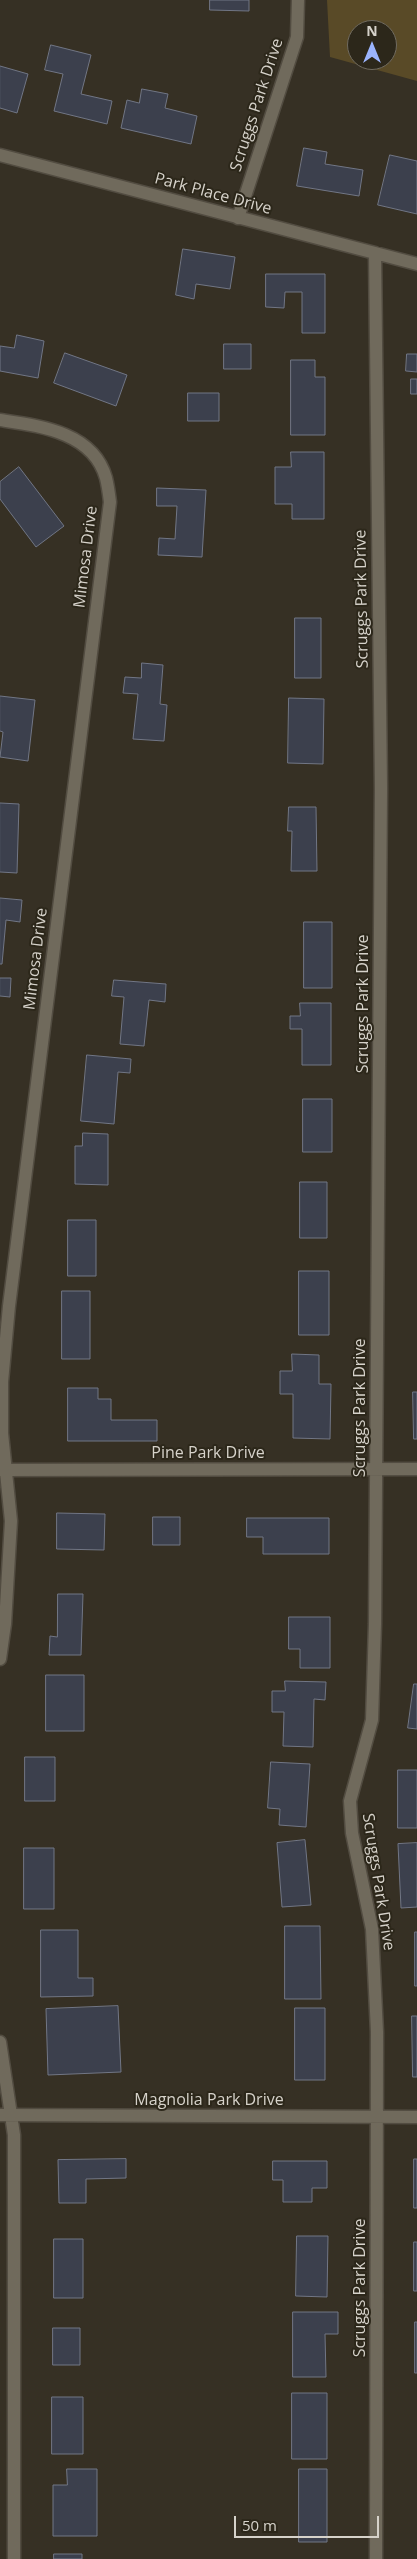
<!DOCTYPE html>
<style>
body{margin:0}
#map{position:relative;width:417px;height:2559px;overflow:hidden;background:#363024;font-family:"Open Sans",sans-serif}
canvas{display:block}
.north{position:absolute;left:347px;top:20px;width:50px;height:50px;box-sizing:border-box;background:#2c271a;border:1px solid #706b60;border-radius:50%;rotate:0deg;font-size:14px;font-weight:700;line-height:20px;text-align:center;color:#d6d2ca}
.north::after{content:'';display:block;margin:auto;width:18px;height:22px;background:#9bb4fd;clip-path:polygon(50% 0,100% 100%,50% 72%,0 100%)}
.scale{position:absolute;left:234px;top:2516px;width:145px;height:22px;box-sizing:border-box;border:2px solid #d6d2ca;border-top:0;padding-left:6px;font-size:15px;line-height:18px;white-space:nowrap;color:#d6d2ca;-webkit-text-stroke:4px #2c271a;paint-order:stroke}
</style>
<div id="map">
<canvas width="417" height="2559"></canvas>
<div class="north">N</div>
<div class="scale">50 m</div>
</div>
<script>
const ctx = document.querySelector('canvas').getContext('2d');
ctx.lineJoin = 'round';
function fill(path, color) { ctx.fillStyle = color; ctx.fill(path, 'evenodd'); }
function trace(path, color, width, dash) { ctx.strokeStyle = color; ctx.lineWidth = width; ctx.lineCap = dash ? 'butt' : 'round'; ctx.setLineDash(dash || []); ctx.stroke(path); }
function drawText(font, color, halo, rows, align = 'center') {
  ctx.font = font + ' "Open Sans",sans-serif'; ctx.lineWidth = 4; ctx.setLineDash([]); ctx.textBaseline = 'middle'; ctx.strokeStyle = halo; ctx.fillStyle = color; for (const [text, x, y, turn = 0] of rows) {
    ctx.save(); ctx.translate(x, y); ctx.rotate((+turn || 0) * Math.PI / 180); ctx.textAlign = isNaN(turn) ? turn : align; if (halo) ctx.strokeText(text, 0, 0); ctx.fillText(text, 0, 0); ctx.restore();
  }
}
fill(new Path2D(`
 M327,0h90v81l-87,-24zM357,30h30v30h-30z`), '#594a27');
const building = new Path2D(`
 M210,0h39v11l-39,-1z
 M51,45l40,10 -10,39 31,7 -5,23 -53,-13 9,-37 -18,-4z
 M0,66l28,8 -11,39 -17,-5z
 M142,89l26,5 -3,14 32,8 -6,28 -70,-16 6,-28 12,3z
 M304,148l23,4 -2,12 38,6 -4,26 -62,-10z
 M390,155l27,6v53l-39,-9z
 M183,249l52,8 -5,32 -34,-5 -2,15 -18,-4z
 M266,274h59v59h-23v-41h-17l-1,16 -18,-1z
 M17,335l27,6 -6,37 -38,-7v-25l14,2z
 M224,344h27v25h-27z
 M65,353l62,22 -11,31 -62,-23z
 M407,354h10v18l-11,-1z
 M291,360h24v17h10v58h-34z
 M411,379h6v15h-6z
 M188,393h31v28h-31z
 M291,452h33v67h-32v-15h-17v-37h16z
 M19,467l45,59 -28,21 -36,-48v-17z
 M157,488l49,2 -4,67 -44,-2 1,-17 16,1 2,-33h-20z
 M295,618h26v60h-26z
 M142,663l21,2 -3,39 7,1 -3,36 -31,-2 5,-45 -15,-1 2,-16 16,1z
 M0,696l35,4 -7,61 -28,-4 3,-25 -3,-1z
 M289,698l35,1 -1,65 -35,-1z
 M0,803l19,1 -2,69 -17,-1z
 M289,807h27l1,64h-26l1,-40h-4z
 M0,898l22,2 -2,22 -14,-2 -4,44h-2z
 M304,922h28v66h-28z
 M0,978h11l-1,19 -10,-1z
 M114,980l52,4 -1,18 -16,-2 -5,46 -24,-2 4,-47 -12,-1z
 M300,1003h31v62h-29v-36h-12v-13h10z
 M87,1055l44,4 -1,14 -12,-1 -4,52 -33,-3z
 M303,1099h29v53h-29z
 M83,1133l25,1v51l-33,-1v-38h7z
 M300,1182h27v56h-27z
 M68,1220h28v56h-28z
 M299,1271h30v64h-30z
 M62,1291h28v68h-28z
 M292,1354l27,1v29h12l-1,55 -37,-1v-44h-13v-23h12z
 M68,1388h30v11h13v21h46v21h-89z
 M413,1392h4v47h-3z
 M57,1513l48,1 -1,36 -47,-1z
 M153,1517h27v28h-27z
 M247,1518h82v36h-66v-17h-16z
 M58,1594h25l-2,61h-32l1,-19 7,1z
 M289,1617h41v51h-30v-19h-11z
 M46,1675h38v56h-38z
 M285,1681l41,1 -1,18 -11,-1 -1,48 -30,-1 1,-34h-12v-21h13z
 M414,1684h3v45l-9,-1z
 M25,1757h30v44h-30z
 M271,1762l39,2 -4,63 -27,-2 1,-16 -12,-1z
 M398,1770h19v58h-19z
 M305,1840l6,65 -29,2 -5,-64z
 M417,1843v64l-16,1 -3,-64z
 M24,1848h30v61h-30z
 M285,1926h35l1,73h-36z
 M41,1930h37v48h15v18l-52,1z
 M415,1932h2v54h-2z
 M118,2006l3,66 -73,3 -2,-66z
 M295,2008h30v72h-30z
 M412,2016h5v61h-4z
 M126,2159v19l-40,1v24h-27l-1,-43z
 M414,2159h3v49h-3z
 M273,2161h54v27h-15v14h-29v-22h-10z
 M297,2236h31l-1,61 -31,-1z
 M54,2239h29v59h-29z
 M414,2242h3v49h-3z
 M293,2312h45v22h-13l1,43h-33z
 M415,2322h2v51h-2z
 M53,2328h27v37h-27z
 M292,2393h35v66h-35z
 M52,2397h31v57h-31z
 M67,2469h30v67h-44v-51h14z
 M299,2469h28v73h-28z
 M54,2554h28v5h-28z`);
fill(building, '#3c404d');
trace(building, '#717685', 1);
const minor = new Path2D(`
 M0,155l417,109
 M238,218l59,-181 1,-37
 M375,253l6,535 -6,836 -3,96 -22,81 2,32 20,96 5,103 -1,527
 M0,420c40,6 93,12 106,58 2,8 3,16 4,24l-101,804 -7,76v51l9,88 -6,103 -5,35
 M0,1470l417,-1
 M0,2042l14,93v424
 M0,2115l417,2`);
trace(minor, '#524c41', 15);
trace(minor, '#706a5c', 12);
drawText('16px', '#d6d2ca', '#2c271a', [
 ["Scruggs Park Drive",257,105,-72],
 ["Park Place Drive",213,194,15],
 ["Mimosa Drive",86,557,-83],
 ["Scruggs Park Drive",362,599,-91],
 ["Mimosa Drive",36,959,-83],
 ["Scruggs Park Drive",363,1004,-90],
 ["Scruggs Park Drive",360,1408,-90],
 ["Pine Park Drive",208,1453],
 ["Scruggs Park Drive",378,1882,81],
 ["Magnolia Park Drive",209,2100],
 ["Scruggs Park Drive",360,2288,-90]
]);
</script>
